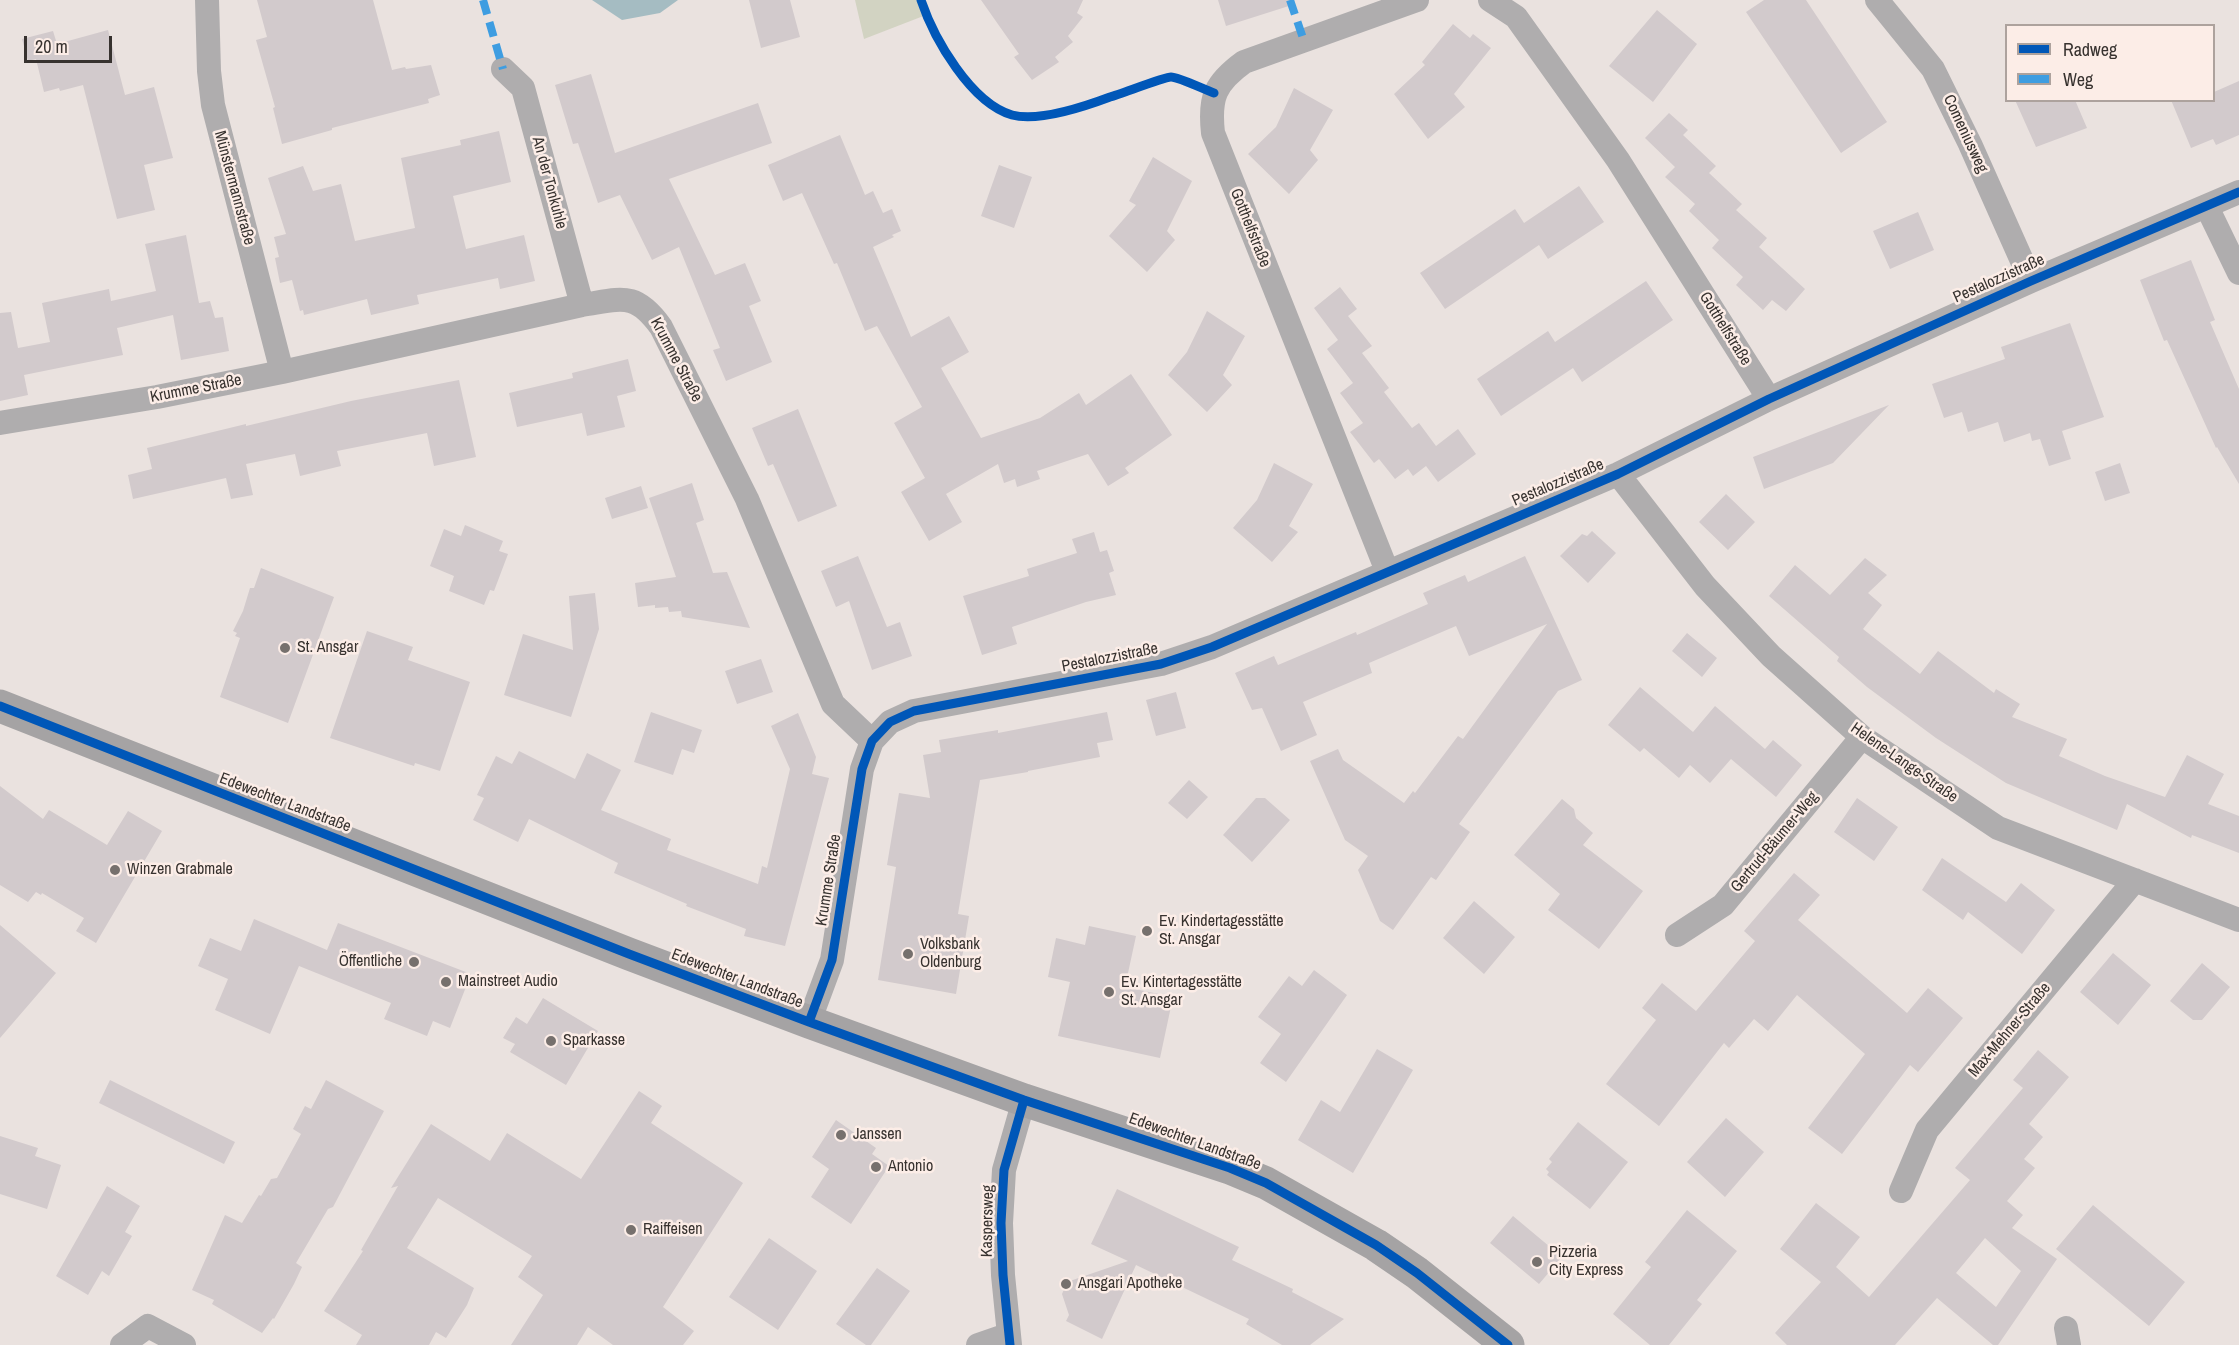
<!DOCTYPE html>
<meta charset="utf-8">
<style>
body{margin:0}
#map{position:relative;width:2239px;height:1345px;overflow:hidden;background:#eae2df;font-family:"Archivo Narrow",sans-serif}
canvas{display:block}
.legend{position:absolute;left:2005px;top:24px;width:210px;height:78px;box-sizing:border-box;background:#fcede7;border:2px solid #ada29d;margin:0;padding:8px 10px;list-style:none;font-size:18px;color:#37322f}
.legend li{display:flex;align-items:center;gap:12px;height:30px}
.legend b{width:30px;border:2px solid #ada29d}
.scale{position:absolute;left:24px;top:36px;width:88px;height:27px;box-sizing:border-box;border:3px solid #37322f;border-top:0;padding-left:8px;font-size:18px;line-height:21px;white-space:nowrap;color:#37322f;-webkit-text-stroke:4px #fcede7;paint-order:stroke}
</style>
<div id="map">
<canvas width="2239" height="1345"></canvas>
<ul class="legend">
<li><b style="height:8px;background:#0057b8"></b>Radweg</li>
<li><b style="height:8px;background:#3e9de1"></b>Weg</li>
</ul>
<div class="scale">20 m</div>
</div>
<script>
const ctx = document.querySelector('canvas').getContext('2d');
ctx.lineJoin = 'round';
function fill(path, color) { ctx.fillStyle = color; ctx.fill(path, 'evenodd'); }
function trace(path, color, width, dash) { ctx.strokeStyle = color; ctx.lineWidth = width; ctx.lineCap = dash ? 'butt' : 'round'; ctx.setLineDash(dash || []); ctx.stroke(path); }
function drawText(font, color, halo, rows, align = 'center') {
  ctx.font = font + ' "Archivo Narrow",sans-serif'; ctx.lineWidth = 5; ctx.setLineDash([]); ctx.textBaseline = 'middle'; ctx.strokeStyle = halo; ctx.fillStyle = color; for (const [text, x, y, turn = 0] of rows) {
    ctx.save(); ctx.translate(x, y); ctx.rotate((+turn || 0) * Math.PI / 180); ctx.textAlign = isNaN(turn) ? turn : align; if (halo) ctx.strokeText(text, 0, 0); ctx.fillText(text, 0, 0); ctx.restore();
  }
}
fill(new Path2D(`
 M855,0h67l4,15 -62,24z`), '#d2d3c2');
fill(new Path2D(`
 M592,0h86l-18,13 -38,7z`), '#a5bcc2');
fill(new Path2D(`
 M257,0h116l19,70 13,-3 1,2 25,-4 9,30 -12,4 1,4 -97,25v2l-50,14 -9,-36 2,-1 -19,-67 11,-3z
 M749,0h41l10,37 -39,11z
 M981,0h102l-6,13 6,4 -15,19 5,6 -18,15 4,5 -27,18 -18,-23 5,-3z
 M1218,0h73l1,5 -66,21z
 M1764,0h42l81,122 -46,31 -95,-141z
 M1657,10l40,34 -44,58 -44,-36z
 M1453,24l17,14 3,-4 18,14 -37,46 11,13 -37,32 -34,-45 31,-29 -3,-3z
 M108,30l17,65 29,-8 19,71 -29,7 11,45 -38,9 -34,-134 -23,6 -1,-3 -15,4 -8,-33 -8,2 -6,-22 31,-8 4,13z
 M591,74l24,79 143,-50 14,40 -103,36 46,96 30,-12 16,38 -12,5 23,56 -46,19 -13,-31 7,-2 -41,-101 -27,13 -32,-65 -22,8 -20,-60 -5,1 -18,-59z
 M2239,81v54l-23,10 -3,-6 -22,9 -20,-48h43v-8z
 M1294,88l39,22 -23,40 8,10 -29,34 -41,-40 28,-27z
 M2015,100h60l12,28 -51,19z
 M1669,113l19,17 -5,5 33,31 -7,7 33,31 -6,6 31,28 -8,9 46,42 -19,22 -14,-11 -9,10 -27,-25 7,-8 -31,-29 7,-8 -30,-29 6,-7 -30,-27 10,-10 -30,-29z
 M499,131l12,51 -58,14 13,53 58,-14 11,46 -35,8 -2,-11 -81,17 2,9 -48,11 -4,-16 -63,16 -1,-5 -3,1 -8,-31 -12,3 -5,-25 4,-1 -5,-20 12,-3 -18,-56 35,-12 10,25 28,-7 14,57 60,-13 -14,-70 60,-13 -1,-5z
 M840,135l25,60 8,-4 10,22 9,-4 9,22 -9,4 2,2 -21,10 38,90 38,-21 20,36 -28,16 40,70 59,-20 39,-25 7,12 45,-31 41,61 -47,33 4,5 -21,13 -20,-32 -51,17 3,8 -23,8 -2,-8 -11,4 -6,-19 -52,30 16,28 -33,19 -28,-49 24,-14 -31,-55 28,-16 -45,-81 -12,5 -28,-68 -3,1 -32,-71 -19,8 -15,-36z
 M1153,157l39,24 -25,50 8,9 -28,32 -38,-36 27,-31 -7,-4z
 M999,165l33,12 -18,51 -33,-12z
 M1579,186l25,36 -56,37 -9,-14 -94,64 -25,-36 95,-64 9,14z
 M1918,212l16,38 -44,19 -17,-38z
 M186,235l13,68 11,-2 5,17 8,-1 6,34 -48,9 -8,-45 -56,13 6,27 -99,20 4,20 -28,6v-88l11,-1 7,36 32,-6 -8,-39 67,-14 2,12 45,-10 -11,-47z
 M2191,260l24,60 -5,2 29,67v95l-22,-37 -1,1 -49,-108 -3,1 -24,-61z
 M1646,281l27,39 -91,62 -9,-14 -72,48 -24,-37 71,-48 7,11z
 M1340,287l17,22 -9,7 24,30 -10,7 27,35 -5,4 28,36 7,-5 17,23 22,-17 18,25 -38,28 -12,-16 -13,10 -5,-7 -13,10 -16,-20 -5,4 -24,-31 13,-9 -23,-30 13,-10 -26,-34 11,-9 -24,-32z
 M1207,311l38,25 -22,39 9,10 -25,27 -39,-37 19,-23z
 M2070,323l34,94 -42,14 9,28 -22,7 -9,-27 -8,2 -2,-8 -26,9 -6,-20 -30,10 -6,-20 -18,6 -12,-34 73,-25 -4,-12z
 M628,359l8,32 -19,5 8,31 -38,9 -5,-23 -65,14 -8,-34 64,-15 -1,-5z
 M459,380l17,77 -42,9 -7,-33 -90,18 4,15 -41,10 -5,-22 -49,10 7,31 -22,4 -5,-21 -93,21 -5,-24 24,-6 -5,-21 99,-24v2l105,-25z
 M1889,405l-56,58 -69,26 -11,-32z
 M798,409l39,97 -39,16 -25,-58 -5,2 -16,-38z
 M1274,463l39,21 -24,42 9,6 -26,30 -39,-34 24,-28z
 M2120,463l10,30 -25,8 -10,-29z
 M692,483l12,37 -8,3 17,50 14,-1 23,56 -68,-11 -1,-6 -12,1 -1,-5 -13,1v-3l-17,2 -3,-24 41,-6 -27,-79z
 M641,486l7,22 -36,11 -7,-21z
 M1726,494l29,28 -27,28 -29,-28z
 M465,525l38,16 -4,10 9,3 -14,37 -4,-1 -6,15 -35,-14 5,-15 -24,-10 14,-37 17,7z
 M1592,531l24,22 -28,30 -28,-27 22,-22 5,2z
 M1094,532l6,20 7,-2 7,21 -5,2 7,22 -30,7 -74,25 5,17 -35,11 -19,-59 66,-20 -2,-7 50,-16 -5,-14z
 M858,556l29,71 13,-5 12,34 -40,14 -23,-69 -13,6 -15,-36z
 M1525,556l57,124 -24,11 -99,133 11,8 -34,48 -5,-3 -38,53 -13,-9 -22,-51 10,-14 -23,-16 -35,-79 28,-12 5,11 61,43 9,-12 2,2 43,-57 5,3 84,-115 -78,32 -13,-30 -87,37 3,10 -69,29 14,33 -36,16 -19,-43 -10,2 -17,-37 39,-17 4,9 78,-33 1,3 71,-31 -5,-11 42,-18 3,7z
 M1865,558l22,17 -19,18 14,12 -19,24 57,45 18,-23 56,42 2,-4 24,15 -8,13 55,22 -8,17 46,20 60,21 22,-42 37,19 -16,30 31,12v37l-47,-18 -1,3 -64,-34 -10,26 -111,-47 -70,-45 -69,-51 -30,-26 2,-4 -70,-61 26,-31 35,30z
 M261,568l73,29 -46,126 -68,-26 20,-59 -5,-2 2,-3 -4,-2 10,-20 7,-23h4z
 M595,593l4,36 -28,88 -67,-22 19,-61 50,16 -4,-54z
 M367,631l46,16 -5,13 62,22 -30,89 -25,-8 -1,3 -84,-28z
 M1687,633l30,25 -15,19 -30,-26z
 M761,659l12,33 -36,12 -12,-33z
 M1640,687l53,45 22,-26 50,43 8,-9 29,25 -26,32 -45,-38 -21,24 -20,-18 -11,13 -35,-30 -4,4 -32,-27z
 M1176,692l10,36 -30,8 -10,-36z
 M651,712l51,18 -8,23 -12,-4 -9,26 -39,-13z
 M1107,712l6,28 -16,3 3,14 -72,14v1l-48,8 -22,134 11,2 -13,78 -78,-14 18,-113 -9,-2 12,-72 31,5 -7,-43 18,-3 -2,-12 59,-10v3z
 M798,713l18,44 -4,17 17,4 -44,168 -41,-10 2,-7 -60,-23 1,-2 -73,-31 4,-10 -89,-44 -11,23 -45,-22 11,-22 -7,-3 19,-39 16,8 7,-13 56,28 12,-26 34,17 -20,40 70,29 -4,11 91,34 4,-18 5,2 23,-99 -19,-43z
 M1189,780l19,17 -21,22 -19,-16z
 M0,786l43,33 6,-9 58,35 21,-34 34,20 -66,112 -20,-12 8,-13 -42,-25 -1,2 -5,-3 -8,10 -28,-17z
 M1256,798h9l25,22 -38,42 -29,-27z
 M1857,798l41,29 -24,34 -40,-29z
 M1562,799l12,10 2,9 17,15 -10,12 60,46 -44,58 -51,-39 12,-16 -46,-39z
 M1942,858l64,44 15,-19 34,27 -33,44 -54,-42 -5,8 -41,-30z
 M1794,873l26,22 -22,25 53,45 56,48 21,-25 35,30 -45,54 -8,-7 -68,89 -34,-26 57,-74 -68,-59 -29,36 -14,-12 -25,29 -5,-5 -65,83 -53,-42 50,-64 -14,-12 20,-25 34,28 59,-70 -11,-10z
 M1474,901l41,36 -31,37 -41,-36z
 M254,919l73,31 11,-27 133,51 -21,54 -17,-7 -6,15 -43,-17 7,-16 -92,-37 -29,68 -55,-24 13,-31 -30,-13 12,-28 31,13z
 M0,925l56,48 -56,65z
 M1089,926l47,10 -11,51 48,10 -13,61 -102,-22 12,-54 -22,-5 8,-39 29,7z
 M2113,953l38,32 -33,40 -38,-33z
 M2202,963l28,24 -28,33h-9l-23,-19z
 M1314,970l33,25 -61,87 -26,-19 21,-29 -23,-17 31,-41 13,10z
 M543,998l55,33 -32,54 -56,-33 5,-8 -12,-6 13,-21 11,7z
 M1377,1049l36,21 -60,103 -55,-33 23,-40 19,12z
 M2038,1050l31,27 -40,47 14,13 -19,22 11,9 -28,33 16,14 -11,13 45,31 -59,86h-5l-56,-47 -42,47h-108l-12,-12 46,-51 -41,-33 36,-46 44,34 -24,30 33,30 101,-117 -15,-12 68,-80 -10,-8zM1985,1238l36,33 -25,36 -40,-34z
 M110,1080l125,62 -11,22 -125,-61z
 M326,1080l58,31 -51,96 -5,2 -32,54 6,4 -8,17 -20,35 -1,-1 -11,15 -50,-29 2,-4 -22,-10 33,-75 17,8 17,-28 2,1 10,-17 6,-1 24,-44 -8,-5 12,-23 6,3z
 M639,1091l23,15 -11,17 92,60 -80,124 31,24 -11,14h-70l-25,-18 -11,18h-66l32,-50 -25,-18 14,-21 -94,-58 -31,50 67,40 -7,17 -21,33 -10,-6 -7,13h-73l6,-10 -38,-24 39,-60 -2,-1 37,-64 -7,2 40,-64 59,37 17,-28 74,46z
 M1726,1118l38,34 -39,45 -38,-35z
 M836,1120l40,28 -4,6 17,12 -38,58 -40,-27 18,-28 -17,-12z
 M1578,1122l50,40 -38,47 -43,-34 2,-3 -3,-3 6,-7 -3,-3z
 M0,1136l38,12 -3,8 26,9 -14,44 -47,-15z
 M107,1186l33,20 -15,26 7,4 -23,40 -7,-5 -14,24 -32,-19z
 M1117,1189l122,58 -7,13 61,29 -1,3 52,27 -34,26h-28l-36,-21 3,-5 -113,-54 -34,74 -36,-18 3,-6 -7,-21 5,-12 61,-21 -37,-17z
 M2093,1205l92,77 -36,44 -93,-77z
 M1687,1210l50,41 -40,49 5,4 -33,41h-19l-37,-31 38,-47 -6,-5z
 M1513,1216l49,41 -23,27 -49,-41z
 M769,1238l48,33 -39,59 -49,-33z
 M877,1268l33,23 -39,54h-5l-30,-21z`), '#d2cacc');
trace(new Path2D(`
 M207,0l2,71 4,34 69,267
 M1490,0l26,17 102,143 151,239
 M1877,0l56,69 37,75 61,137
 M503,69l20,19 59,217
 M2207,207l32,66
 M0,423l157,-26 125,-25 300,-67c40,-6 53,-14 79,22l86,172 86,205 39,37
 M1618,474l87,112 66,70 91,81 136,91 241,92
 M1387,571l-174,-438c-4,-36 2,-50 31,-71l173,-62
 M1677,935l46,-30 139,-168
 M809,1022l23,-62 30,-191 10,-28 18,-19 24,-11 247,-47 51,-17 406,-173 151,-75 262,-118 208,-89
 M1901,1191l26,-61 208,-250
 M2066,1328l3,17
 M122,1345l26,-19 36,19
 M978,1345l29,-10
 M1010,1345l-7,-70 -2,-52 3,-53 20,-70`), '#afadae', 24);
trace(new Path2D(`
 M0,706l629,248 180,68 215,78 206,68 36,15 110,62 41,28 91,72`), '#a5a3a4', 33);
trace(new Path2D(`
 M483,0l20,69
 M1290,0l14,41`), '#3e9de1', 8, [15, 8]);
trace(new Path2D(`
 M921,0c13,39 50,103 91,115 26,7 74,-9 98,-18 11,-3 54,-20 61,-20 8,0 34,13 43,16
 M0,706l629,248 180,68 215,78 206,68 36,15 110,62 41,28 91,72
 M809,1022l23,-62 30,-191 10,-28 18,-19 24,-11 247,-47 51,-17 406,-173 151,-75 262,-118 208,-89
 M1010,1345l-7,-70 -2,-52 3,-53 20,-70`), '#0057b8', 9);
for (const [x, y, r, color] of [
 [285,648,6,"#76706d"],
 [115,870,6,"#76706d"],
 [1147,931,6,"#76706d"],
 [908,954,6,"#76706d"],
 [414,962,6,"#76706d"],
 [446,982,6,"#76706d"],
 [1109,992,6,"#76706d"],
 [551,1041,6,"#76706d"],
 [841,1135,6,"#76706d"],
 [876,1167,6,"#76706d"],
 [631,1230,6,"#76706d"],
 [1537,1262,6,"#76706d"],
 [1066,1284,6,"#76706d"]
]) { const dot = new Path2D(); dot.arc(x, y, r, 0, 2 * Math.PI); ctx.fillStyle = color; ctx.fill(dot); trace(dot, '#fcede7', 2); }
drawText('16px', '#37322f', '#fcede7', [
 ["Comeniusweg",1965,134,65],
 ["An der Tonkuhle",549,183,75],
 ["Münstermannstraße",234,188,75],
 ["Gotthelfstraße",1250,228,68],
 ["Pestalozzistraße",1999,279,-24],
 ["Gotthelfstraße",1725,329,58],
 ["Krumme Straße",676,360,62],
 ["Krumme Straße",196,389,-11],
 ["Pestalozzistraße",1558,483,-23],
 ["Pestalozzistraße",1110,658,-11],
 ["Helene-Lange-Straße",1904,763,35],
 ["Edewechter Landstraße",285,803,21],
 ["Gertrud-Bäumer-Weg",1775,842,-50],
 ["Krumme Straße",829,880,-81],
 ["Edewechter Landstraße",737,979,21],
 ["Max-Mehner-Straße",2010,1030,-50],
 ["Edewechter Landstraße",1195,1142,20],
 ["Kaspersweg",988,1221,-89]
]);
drawText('16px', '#37322f', '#fcede7', [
 ["St. Ansgar",297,648],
 ["Winzen Grabmale",127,870],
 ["Ev. Kindertagesstätte",1159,922],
 ["St. Ansgar",1159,940],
 ["Volksbank",920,945],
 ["Oldenburg",920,963],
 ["Öffentliche",402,962,"right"],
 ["Mainstreet Audio",458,982],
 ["Ev. Kintertagesstätte",1121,983],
 ["St. Ansgar",1121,1001],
 ["Sparkasse",563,1041],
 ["Janssen",853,1135],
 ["Antonio",888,1167],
 ["Raiffeisen",643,1230],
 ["Pizzeria",1549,1253],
 ["City Express",1549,1271],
 ["Ansgari Apotheke",1078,1284]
], 'left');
</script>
